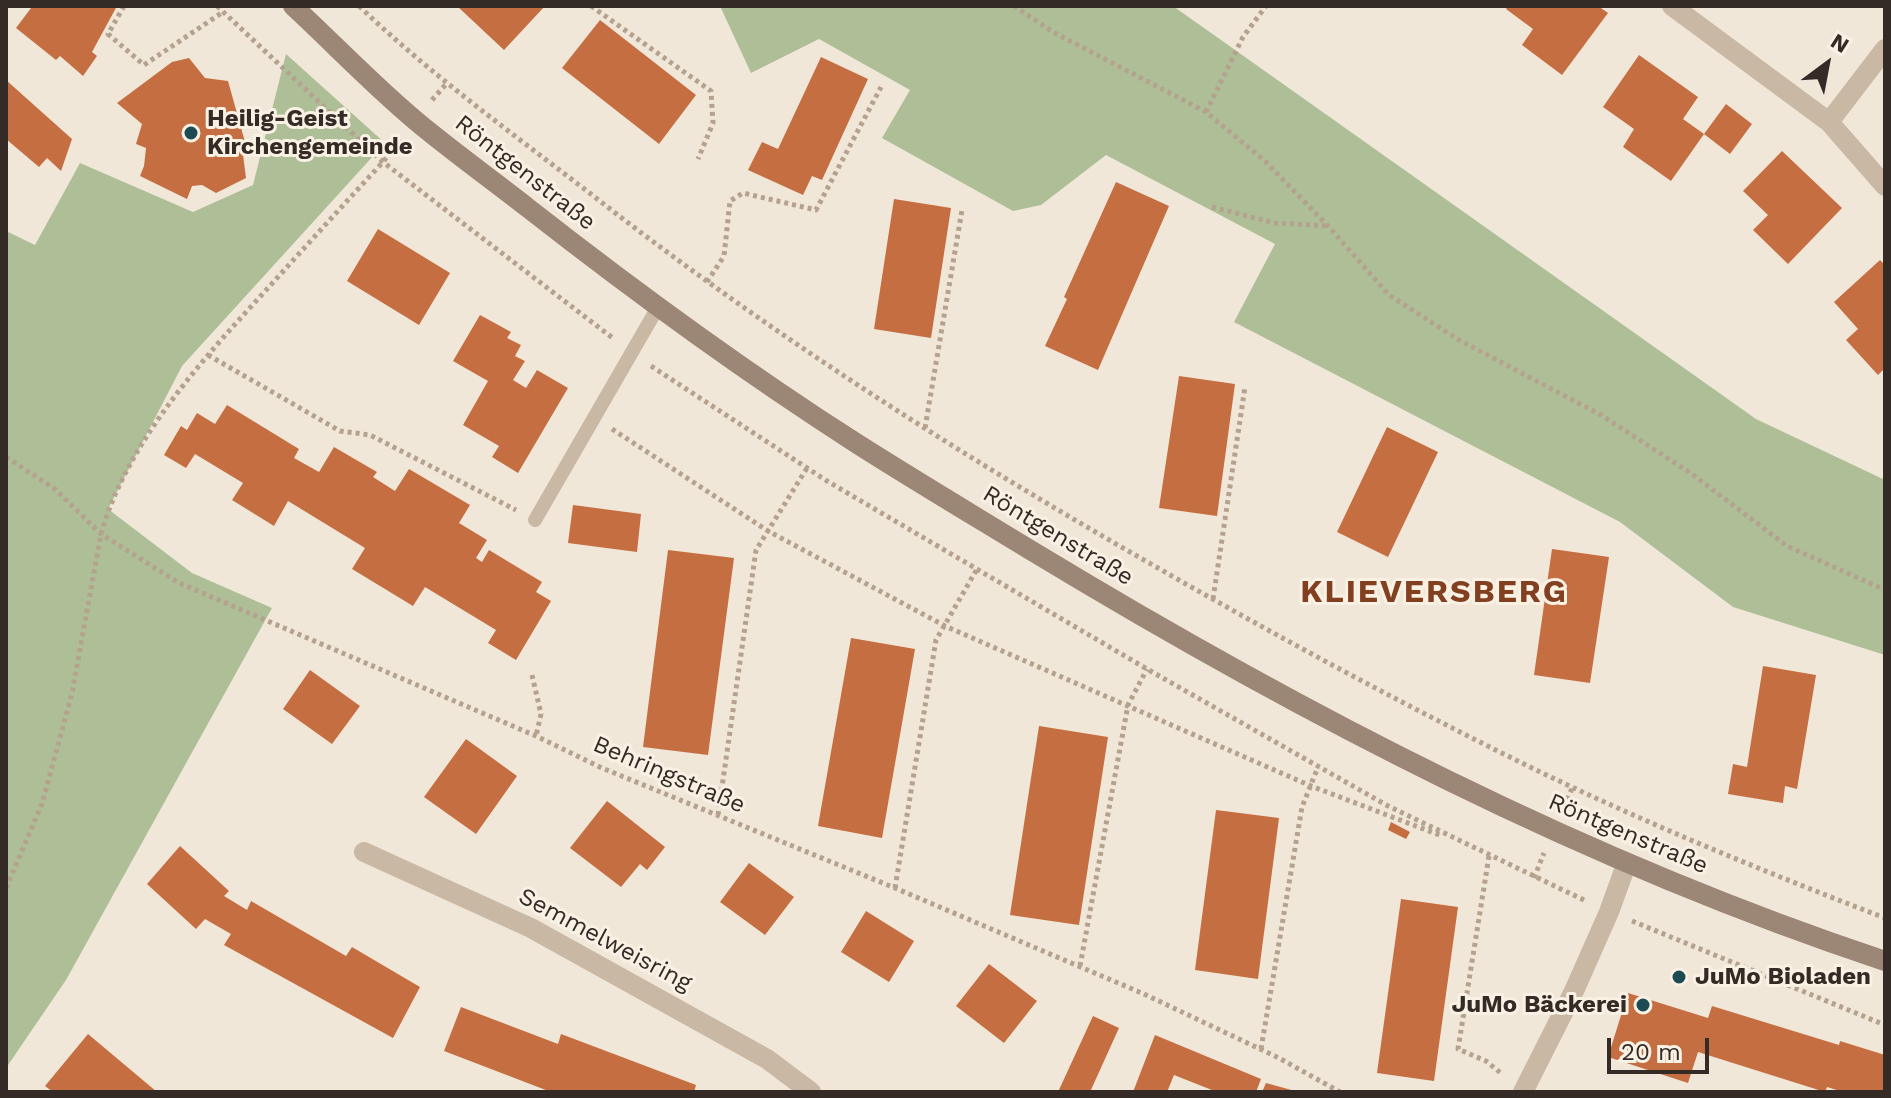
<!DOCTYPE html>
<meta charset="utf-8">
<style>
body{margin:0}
#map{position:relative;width:1891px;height:1098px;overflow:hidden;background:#f1e7d8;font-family:"Work Sans",sans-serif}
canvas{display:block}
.frame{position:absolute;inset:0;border:8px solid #342b26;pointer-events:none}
.north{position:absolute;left:1787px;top:24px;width:80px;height:80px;-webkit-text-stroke:6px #f9f1e4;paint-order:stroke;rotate:32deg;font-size:22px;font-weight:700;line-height:32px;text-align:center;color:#342b26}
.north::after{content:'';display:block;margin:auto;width:28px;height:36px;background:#342b26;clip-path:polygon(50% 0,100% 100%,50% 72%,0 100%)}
.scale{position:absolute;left:1607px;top:1038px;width:102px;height:36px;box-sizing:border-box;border:4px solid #342b26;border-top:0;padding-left:10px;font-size:24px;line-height:28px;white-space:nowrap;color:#342b26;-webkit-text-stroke:6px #f9f1e4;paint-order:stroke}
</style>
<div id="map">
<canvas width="1891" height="1098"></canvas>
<div class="frame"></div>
<div class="north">N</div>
<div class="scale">20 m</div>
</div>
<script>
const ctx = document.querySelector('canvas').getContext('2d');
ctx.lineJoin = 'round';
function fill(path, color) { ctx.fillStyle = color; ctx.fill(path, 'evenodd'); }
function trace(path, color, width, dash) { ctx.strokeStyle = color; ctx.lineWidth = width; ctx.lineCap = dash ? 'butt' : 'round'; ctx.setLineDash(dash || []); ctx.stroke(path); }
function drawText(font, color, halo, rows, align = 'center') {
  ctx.font = font + ' "Work Sans",sans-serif'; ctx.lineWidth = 6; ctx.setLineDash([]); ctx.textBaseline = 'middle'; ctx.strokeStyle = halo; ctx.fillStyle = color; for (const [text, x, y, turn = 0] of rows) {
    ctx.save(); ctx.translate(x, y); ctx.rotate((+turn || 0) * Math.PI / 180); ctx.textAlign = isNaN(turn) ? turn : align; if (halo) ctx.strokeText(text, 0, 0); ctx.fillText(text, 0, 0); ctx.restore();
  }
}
fill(new Path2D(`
 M720,6h453l583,413 129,61v175l-152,-48 -113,-85 -386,-200 41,-78 -169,-89 -65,50 -28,6 -131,-73 28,-48 -91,-51 -68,34z
 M286,54l99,89 -203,223 -74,143 84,64 80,35 -206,372 -60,88v-837l29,14 45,-82 113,49 60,-27z`), '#aebf98');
fill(new Path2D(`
 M30,6h87l-25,46 5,4 -14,20 -23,-20 -4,4 -40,-32 15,-20z
 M457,6h88l-41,44z
 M1508,6h90l10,7 -46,62 -40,-30 11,-16 -27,-20z
 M600,20l96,75 -37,49 -97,-76z
 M1639,55l59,42 -15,22 21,15 -33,47 -48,-34 11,-18 -31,-22z
 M821,57l47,22 -46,101 -10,-4 -9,19 -55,-25 14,-28 16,7z
 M189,58l16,20 23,3 17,61 -3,5 4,31 -30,15 -14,-8 -10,1 -5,13 -47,-23 4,-10 2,-18 -10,-4 6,-20 -25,-21 55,-41z
 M6,80l66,59 -11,32 -14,-13 -8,9 -33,-28z
 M1726,104l26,20 -22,30 -26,-20z
 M1782,151l60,57 -54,56 -35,-34 15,-15 -25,-24z
 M1116,182l53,24 -71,164 -53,-24 22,-47 -3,-2z
 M894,199l57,9 -20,130 -57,-9z
 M378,229l72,44 -31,52 -72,-44z
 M1880,260l5,5v103l-7,7 -32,-35 12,-11 -24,-27z
 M480,315l31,17 -4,6 14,7 -6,11 10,5 -12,19 13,8 11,-18 31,18 -50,85 -26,-16 7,-11 -36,-21 25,-44 -35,-20z
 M1179,376l56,8 -18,132 -58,-8z
 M227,405l72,44 -5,9 25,14 15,-25 43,25 -4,5 22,14 14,-22 61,36 -11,18 28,17 -11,18 6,4 7,-12 53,32 -6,10 15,9 -35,59 -28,-17 8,-13 -71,-43 -12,19 -61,-37 13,-21 -77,-47 -14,25 -42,-26 11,-17 -48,-29 -9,14 -22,-13 17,-29 6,4 10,-17 18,11z
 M1387,427l51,25 -50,105 -51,-25z
 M573,505l68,9 -4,38 -69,-9z
 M1552,549l57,8 -19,126 -56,-8z
 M668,550l66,8 -26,197 -65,-8z
 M851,638l64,11 -33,189 -64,-12z
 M1763,666l53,9 -19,114 -12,-3 -2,17 -55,-9 5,-30 14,3z
 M310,670l50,36 -28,38 -49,-35z
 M1039,726l69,11 -29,188 -69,-10z
 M466,739l51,37 -41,58 -52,-37z
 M607,801l58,46 -18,23 -7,-6 -19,23 -51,-39z
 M1216,810l63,8 -21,161 -63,-9z
 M1391,822l19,10 -4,7 -18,-9z
 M180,846l49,45 -5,5 23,14 4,-9 95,55 6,-9 68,40 -27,51 -169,-93 7,-11 -26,-15 -9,10 -49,-45z
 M749,863l45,34 -29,38 -45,-33z
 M1401,899l57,8 -24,174 -57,-8z
 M866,911l48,30 -25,41 -48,-30z
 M989,964l48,37 -33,42 -48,-37z
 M1628,993l80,25 4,-12 127,39 1,-4 45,14v37h-42l-16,-5 -2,5 -127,-40 -10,31 -80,-26z
 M461,1007l97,37 3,-10 135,51 -2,7h-143l-107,-41z
 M1093,1016l26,12 -29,64h-32z
 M88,1034l69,58h-104l-8,-6z
 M1155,1035l106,44 -5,13h-39l-43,-17 -7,17h-34z
 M1266,1083l29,8v1h-33z`), '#c56e42');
trace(new Path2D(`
 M124,6l-16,28 36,31 79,-53
 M217,6l166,156 231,177
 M359,6c73,70 157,130 237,192 177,138 367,259 562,370 122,70 246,137 372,199 115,56 235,105 355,151
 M591,6l120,85 2,32 -15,36
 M1014,6l39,26 153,80 59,49 63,65 61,69 70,45 142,75 91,59 95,72 98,44
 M432,100l15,-17
 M1206,112l37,-75 23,-31
 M1212,207l63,16 53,3
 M707,282l17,-26 6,-55 13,-8 73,17 65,-123
 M208,355l132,76 30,4 146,75
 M651,366l176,115 320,188 241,137 198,95
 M925,428l37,-218
 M612,429l156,102 177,95 366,160 131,50
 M6,457l49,32 46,45 78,49 357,153 66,32 293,120 249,106 135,64 61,34
 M1213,599l32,-212
 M532,675l9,39 -5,22
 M1564,807l9,-21
 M718,815l38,-265 51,-82
 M1489,856l-31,193 28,12 16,13
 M1534,878l10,-25
 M6,888l36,-84 30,-111 29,-159c26,-93 103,-176 167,-246 38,-42 76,-84 115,-126l17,-23
 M895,888l41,-248 41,-71
 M1632,921l253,104
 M1080,966l48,-261 19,-36
 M1261,1049l41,-242 16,-40`), '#b4a28f', 5, [4, 4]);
trace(new Path2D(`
 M535,520l123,-213`), '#c8b8a4', 14);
trace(new Path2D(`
 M1672,6l157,116 56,64
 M1829,122l56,-73
 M364,852l167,76 236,131 44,33
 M1523,1092l51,-101 35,-79 17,-47`), '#c8b8a4', 20);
trace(new Path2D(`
 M293,6c41,38 80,79 123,115 36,30 75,58 112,87 106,83 214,162 328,235 58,37 117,72 176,108 271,164 552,310 853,410`), '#9c8776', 20);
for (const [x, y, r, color] of [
 [191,133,8,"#1c4b54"],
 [1679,977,8,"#1c4b54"],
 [1643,1005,8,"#1c4b54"]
]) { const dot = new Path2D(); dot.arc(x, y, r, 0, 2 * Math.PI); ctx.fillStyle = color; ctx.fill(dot); trace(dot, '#f9f1e4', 3); }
drawText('bold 24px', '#342b26', '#f9f1e4', [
 ["Heilig-Geist",207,119],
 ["Kirchengemeinde",207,147],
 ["JuMo Bioladen",1695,977],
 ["JuMo Bäckerei",1627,1005,"right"]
], 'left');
drawText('24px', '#342b26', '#f9f1e4', [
 ["Röntgenstraße",525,173,38],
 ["Röntgenstraße",1058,536,31],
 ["Behringstraße",669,775,23],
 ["Röntgenstraße",1628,834,23],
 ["Semmelweisring",605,940,28]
]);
ctx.letterSpacing = '2px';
drawText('bold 32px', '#824020', '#f9f1e4', [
 ["KLIEVERSBERG",1434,593]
]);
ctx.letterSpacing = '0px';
</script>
